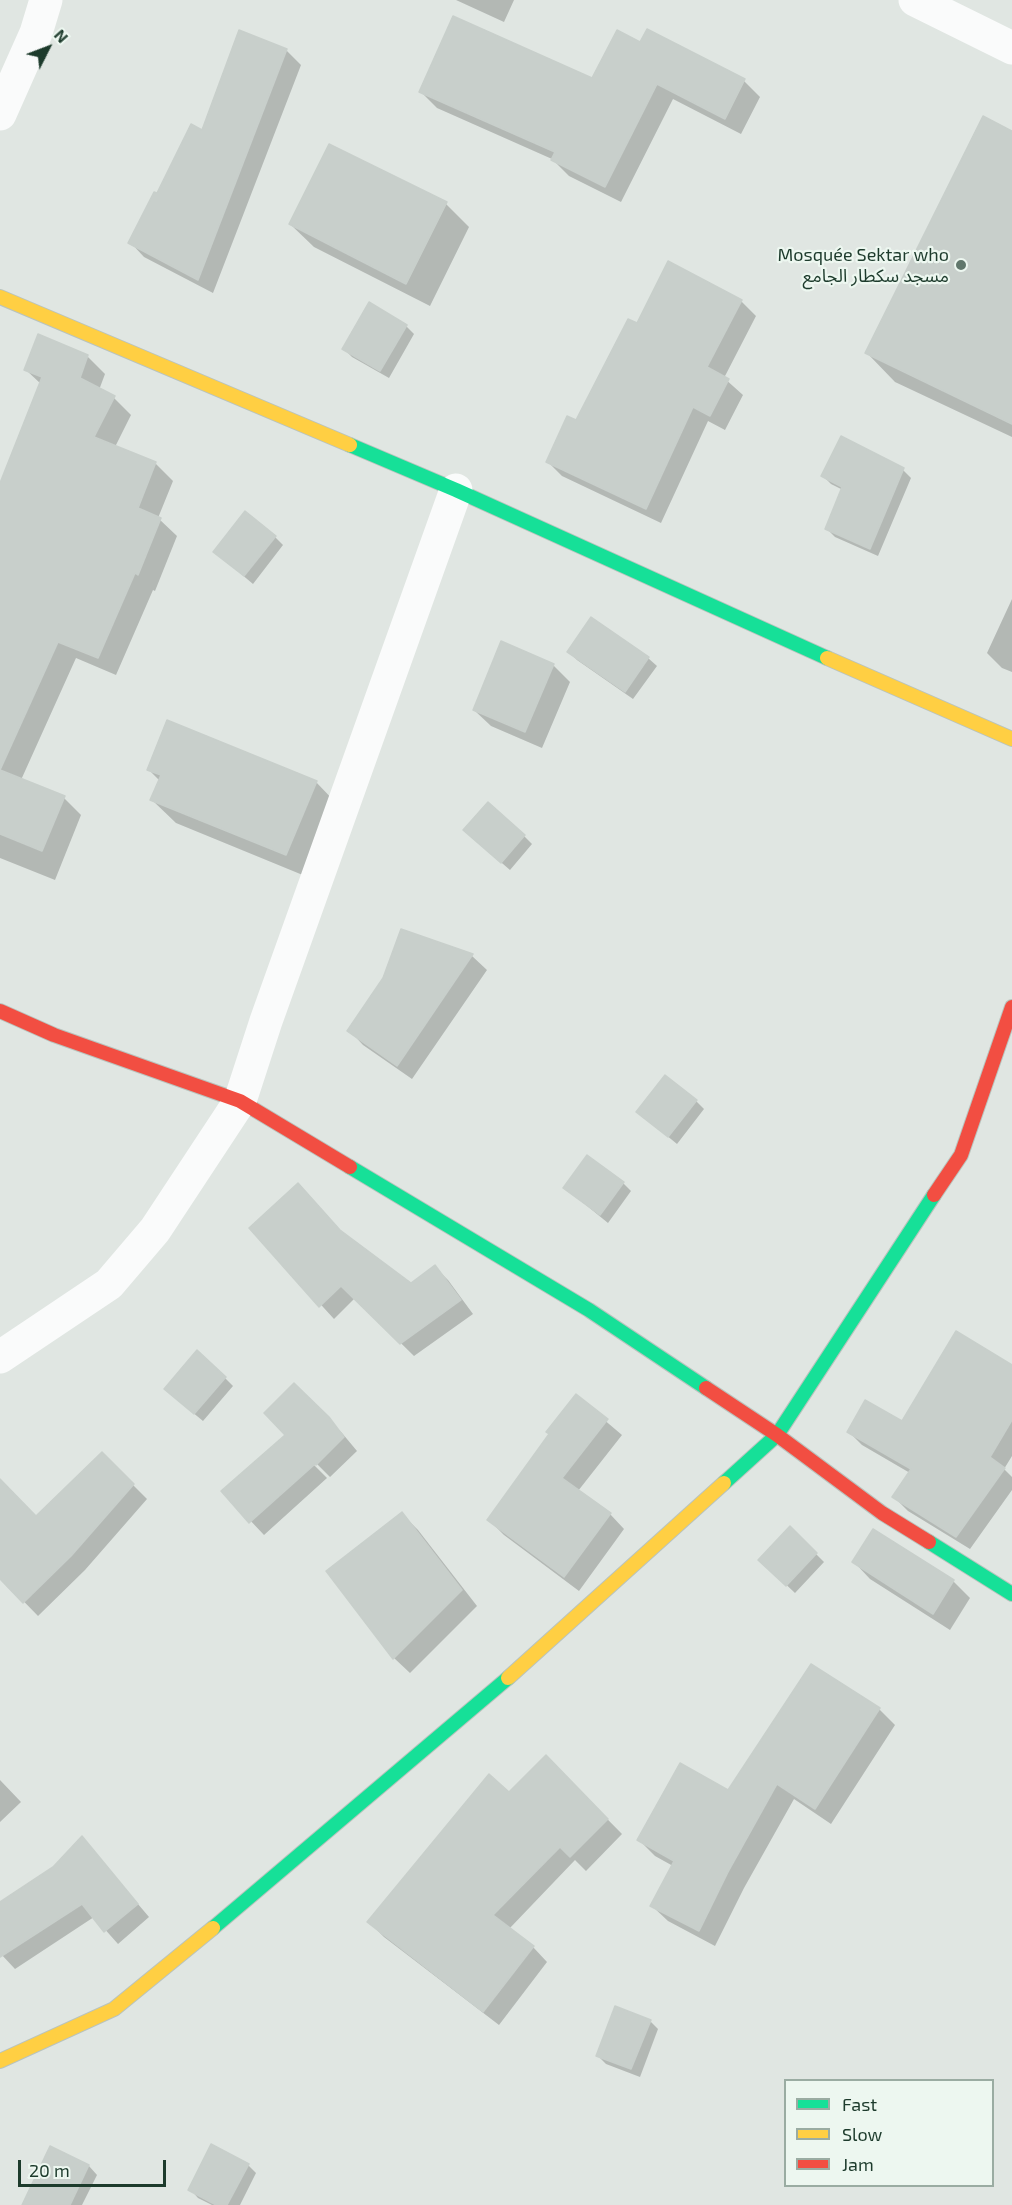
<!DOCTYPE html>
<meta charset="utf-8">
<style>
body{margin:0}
#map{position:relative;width:1012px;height:2205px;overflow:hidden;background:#e0e6e2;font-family:"Exo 2",sans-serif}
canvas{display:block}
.legend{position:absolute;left:784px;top:2079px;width:210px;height:108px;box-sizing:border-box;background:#edf7f0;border:2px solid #9aaca2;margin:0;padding:8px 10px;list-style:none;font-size:18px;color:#1d3b2c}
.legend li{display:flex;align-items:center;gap:12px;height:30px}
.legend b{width:30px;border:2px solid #9aaca2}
.north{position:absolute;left:18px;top:18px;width:60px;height:60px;-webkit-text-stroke:4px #edf7f0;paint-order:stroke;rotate:48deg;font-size:16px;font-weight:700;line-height:24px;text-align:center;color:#1d3b2c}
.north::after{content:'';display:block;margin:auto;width:21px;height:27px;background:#1d3b2c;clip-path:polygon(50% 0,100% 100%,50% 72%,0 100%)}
.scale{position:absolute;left:18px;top:2160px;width:148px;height:27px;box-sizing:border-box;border:3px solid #1d3b2c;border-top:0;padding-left:8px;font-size:18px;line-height:21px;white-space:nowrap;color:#1d3b2c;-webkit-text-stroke:4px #edf7f0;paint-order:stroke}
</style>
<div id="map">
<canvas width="1012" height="2205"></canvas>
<ul class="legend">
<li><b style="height:8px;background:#16e098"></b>Fast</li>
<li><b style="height:8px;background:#ffcf43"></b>Slow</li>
<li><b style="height:8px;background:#f24e42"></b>Jam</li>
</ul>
<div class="north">N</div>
<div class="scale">20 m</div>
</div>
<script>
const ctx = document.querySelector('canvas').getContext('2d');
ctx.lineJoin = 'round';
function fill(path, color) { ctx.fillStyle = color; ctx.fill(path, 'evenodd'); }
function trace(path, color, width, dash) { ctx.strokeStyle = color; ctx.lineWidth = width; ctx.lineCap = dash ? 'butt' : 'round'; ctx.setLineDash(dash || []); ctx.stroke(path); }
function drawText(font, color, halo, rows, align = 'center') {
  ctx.font = font + ' "Exo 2","Noto Sans Arabic",sans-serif'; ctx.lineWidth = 4.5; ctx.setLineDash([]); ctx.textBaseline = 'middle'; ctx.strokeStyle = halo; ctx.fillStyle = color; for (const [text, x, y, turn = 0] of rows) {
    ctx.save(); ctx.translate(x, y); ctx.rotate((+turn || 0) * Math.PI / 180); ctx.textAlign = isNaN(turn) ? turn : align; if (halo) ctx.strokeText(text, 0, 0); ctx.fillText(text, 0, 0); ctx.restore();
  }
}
fill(new Path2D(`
 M456,0h58l-10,22z
 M641,44l103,37 16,16 -19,37 -68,-35 -52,103 -52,-26 -17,-17 -115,-51 -16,-16 172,-12z
 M286,50l15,15 -88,228 -69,-36 -14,-15 27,-47 46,-63z
 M1012,133v304l-117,-55 -28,-29z
 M446,204l23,23 -39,79 -116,-59 -24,-23z
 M741,301l15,15 -32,62 19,17 -18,35 -17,-9 -47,102 -99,-47 -15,-15 30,-39 61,-97z
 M406,326l8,8 -25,44 -37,-21 -8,-8z
 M87,356l18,18 -6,16 15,8 17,17 -16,32 40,16 18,18 -15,37 19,18 -22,55 -2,-1 -37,85 -40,-17 -55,122 43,18 17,17 -26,65 -55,-22v-371l41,-103 -15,-14z
 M903,470l8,8 -33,78 -43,-19 -8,-8 16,-39 -12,-6 -8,-8z
 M275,537l8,8 -30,39 -38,-32z
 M1012,599v73l-10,-4 -15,-15z
 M569,652l79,6 9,8 -24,33 -56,-39z
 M553,665l17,17 -28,66 -51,-22 -17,-16z
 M149,770l167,12 23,24 -29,72 -134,-55 -24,-23 8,-19z
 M524,836l8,8 -22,26 -36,-31z
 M402,931l70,25 15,14 -75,109 -49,-34 -14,-15 35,-51z
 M696,1101l8,8 -27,35 -39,-32z
 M623,1183l8,8 -23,32 -43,-35z
 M251,1228l93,7 67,50 24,-18 13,13 25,34 -59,42 -59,-58 -21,21z
 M1012,1366v90l-8,13 8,8v13l-42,59 -62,-38 -14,-14 16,-24 -48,-28 -13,-13 54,-9z
 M225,1378l8,8 -30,35 -29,-24z
 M294,1385l48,48 15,18 -27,26 -18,-18 -2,2 17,17 -63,57 -34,-36 57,-64z
 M576,1396l46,39 -44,56 32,23 14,15 -45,62 -75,-56 -15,-15z
 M102,1454l45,45 -62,71 -47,46 -38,-39v-60l36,1z
 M402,1514l16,16 59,76 -67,67 -16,-15 -66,-87z
 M790,1528l34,34 -29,31 -35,-33z
 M873,1531l80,50 17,17 -20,32 -80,-51 -16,-17z
 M812,1666l67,43 16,16 -64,99 -37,-25 -50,89 -29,58 -47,-25 -16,-15 21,-40 -18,-10 -16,-16 90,-48z
 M546,1757l76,77 -36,37 -11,-11 -66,69 24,18 14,15 -48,63 -115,-88 -15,-15 140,-128z
 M0,1780l21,22 -21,20z
 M82,1838l67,79 -31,27 -24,-27 -79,52 -15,-16v-50l54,-34z
 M650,2021l8,8 -18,48 -34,-13 -8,-8z
 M51,2148l38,18 8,9 -15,30h-48z
 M248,2165l8,8 -16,32h-28l-14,-7 -8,-9z`), '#0003');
const building = new Path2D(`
 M453,16l139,62 25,-48 23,12 7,-13 98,50 -20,40 -68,-35 -52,103 -54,-27 4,-8 -136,-60z
 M239,30l48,19 -89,231 -70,-37 26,-51 3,1 34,-69 11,6z
 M983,116l29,15v293l-147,-71z
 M329,144l118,58 -41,82 -117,-60z
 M668,261l74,39 -35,67 22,12 -19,37 -17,-9 -47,102 -100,-47 21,-46 9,4 52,-101 9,4z
 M369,302l38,23 -27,46 -38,-22z
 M38,334l50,21 -8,23 35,18 -21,41 62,25 -18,46 23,10 -23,57 -3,-2 -37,85 -40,-16 -58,128 65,26 -23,55 -42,-17v-351l42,-106 -18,-7z
 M841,436l63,32 -34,81 -45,-20 17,-42 -21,-11z
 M245,511l31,25 -32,40 -31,-24z
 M591,617l58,40 -24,35 -58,-40z
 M501,641l53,23 -29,68 -52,-22z
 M167,720l150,61 -31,74 -136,-55 11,-25 -14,-5z
 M488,802l37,33 -24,28 -38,-33z
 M401,929l72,25 -76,112 -50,-35 36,-53z
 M665,1075l32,25 -29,37 -32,-25z
 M587,1155l37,27 -24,33 -37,-27z
 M298,1183l42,47 71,53 24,-18 26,35 -61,44 -59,-58 -22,21 -70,-79z
 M956,1331l56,34v55l-22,37 15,11 -49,69 -64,-40 19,-28 -64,-37 18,-32 37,21z
 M197,1350l29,27 -32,37 -30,-25z
 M294,1383l35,34 15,20 -28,28 -1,-1 -66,59 -28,-32 64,-56 -21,-22z
 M576,1394l32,25 -46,59 49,35 -47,64 -77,-57 62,-86 -3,-2z
 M102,1452l32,32 -63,72 -48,47 -23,-24v-100l36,37z
 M402,1512l60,78 -69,69 -67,-88z
 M790,1526l27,27 -31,33 -28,-26z
 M873,1529l81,51 -21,34 -81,-52z
 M811,1664l69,44 -65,101 -38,-25 -49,88 -29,59 -49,-25 24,-45 -37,-21 43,-77 48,27z
 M546,1755l62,64 -38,38 -10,-10 -67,68 41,31 -51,66 -116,-90 122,-148 20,18z
 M82,1836l56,68 -34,28 -22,-28 -82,53v-55l53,-35z
 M615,2006l36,14 -20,49 -35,-13z
 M211,2144l38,20 -22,41h-11l-28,-15z
 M50,2146l39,19 -19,40h-48z`);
fill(building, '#c8cfcb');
trace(building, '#c8cfcb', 1.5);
const fast = new Path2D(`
 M350,445l106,45 371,168
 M350,1167l239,143 117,78
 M724,1483l53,-48 157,-240
 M929,1542l83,52
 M213,1928l295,-250`);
const slow = new Path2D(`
 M0,297l350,148
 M827,658l185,81
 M508,1678l216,-195
 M0,2061l114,-52 99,-81`);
const jam = new Path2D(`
 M0,1011l54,24 186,66 110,66
 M934,1195l27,-40 51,-148
 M706,1388l71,47 105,78 47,29`);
trace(fast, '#b9c3bd', 16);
trace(slow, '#b9c3bd', 16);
trace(jam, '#b9c3bd', 16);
trace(new Path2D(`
 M915,0l97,48
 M0,114l36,-81 10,-33
 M0,1357l109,-73 46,-54 85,-129 26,-80 190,-531`), '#fafbfb', 33);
trace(fast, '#16e098', 14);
trace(slow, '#ffcf43', 14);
trace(jam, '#f24e42', 14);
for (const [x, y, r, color] of [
 [961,265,6,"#61776c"]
]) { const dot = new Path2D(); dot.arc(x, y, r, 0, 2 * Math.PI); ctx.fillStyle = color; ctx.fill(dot); trace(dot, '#edf7f0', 2); }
drawText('18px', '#1d3b2c', '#edf7f0', [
 ["Mosquée Sektar who",949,255],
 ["مسجد سكطار الجامع",949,276]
], 'right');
</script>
